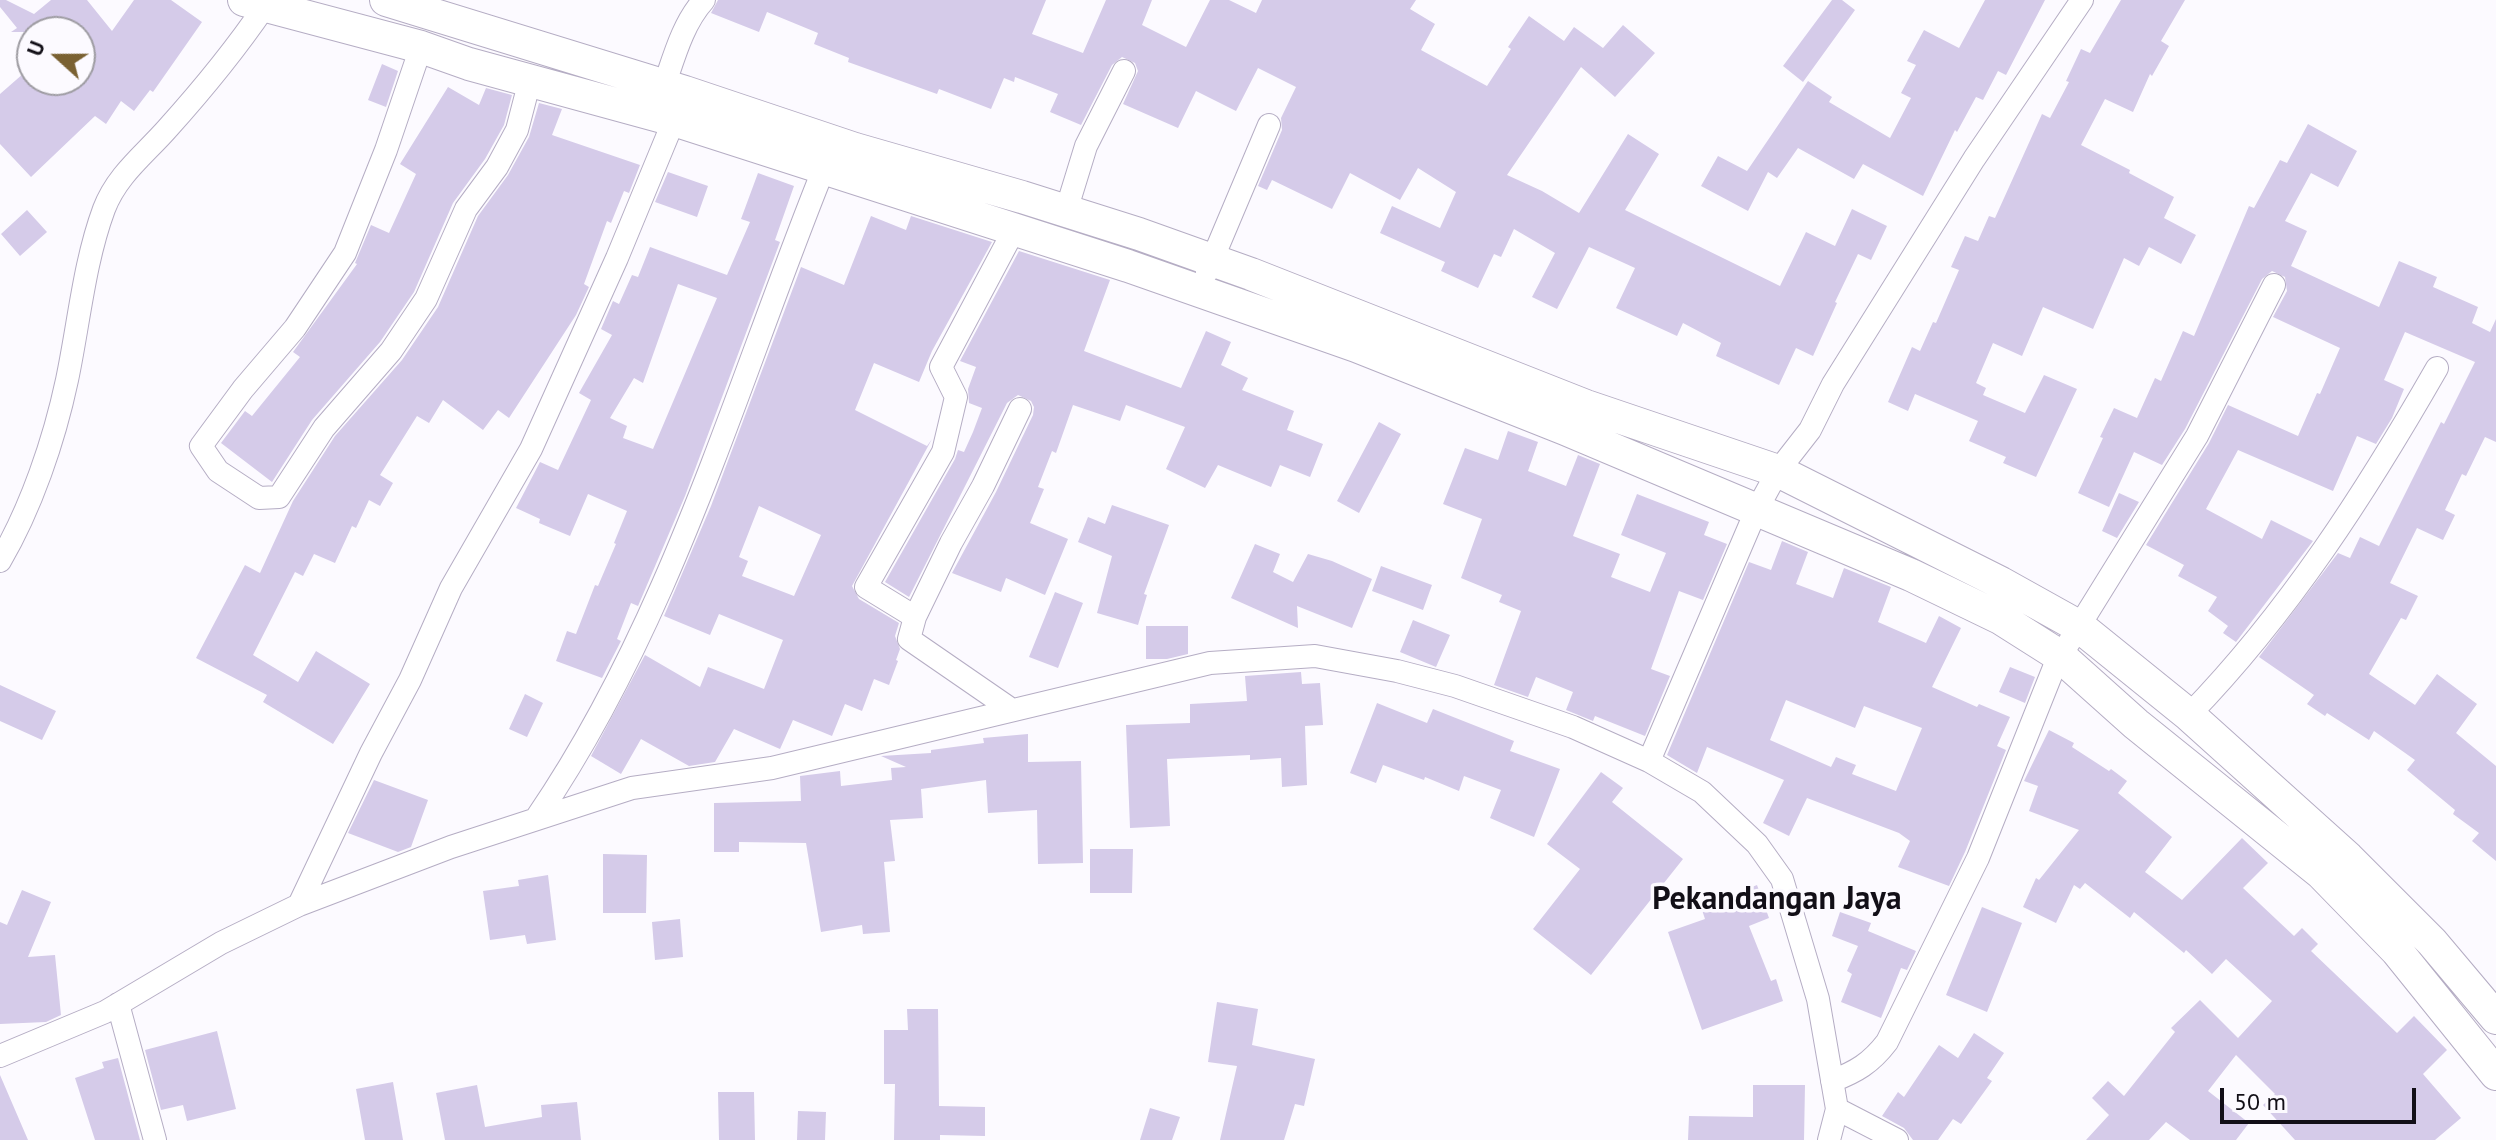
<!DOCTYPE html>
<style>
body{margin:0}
#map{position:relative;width:2496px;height:1140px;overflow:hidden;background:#fcfaff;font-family:"PT Sans",sans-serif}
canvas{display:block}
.north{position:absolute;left:16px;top:16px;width:80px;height:80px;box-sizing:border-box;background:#fcfaff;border:2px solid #9e9ca2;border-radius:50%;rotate:291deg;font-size:22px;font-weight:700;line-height:32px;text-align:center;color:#120f17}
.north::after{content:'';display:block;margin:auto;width:28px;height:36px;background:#7a6132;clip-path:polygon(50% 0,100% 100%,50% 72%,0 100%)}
.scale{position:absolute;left:2220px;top:1088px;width:196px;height:36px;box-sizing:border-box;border:4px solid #120f17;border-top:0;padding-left:10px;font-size:24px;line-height:28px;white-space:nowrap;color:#120f17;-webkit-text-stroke:6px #fcfaff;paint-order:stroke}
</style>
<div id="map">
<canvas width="2496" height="1140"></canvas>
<div class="north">U</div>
<div class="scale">50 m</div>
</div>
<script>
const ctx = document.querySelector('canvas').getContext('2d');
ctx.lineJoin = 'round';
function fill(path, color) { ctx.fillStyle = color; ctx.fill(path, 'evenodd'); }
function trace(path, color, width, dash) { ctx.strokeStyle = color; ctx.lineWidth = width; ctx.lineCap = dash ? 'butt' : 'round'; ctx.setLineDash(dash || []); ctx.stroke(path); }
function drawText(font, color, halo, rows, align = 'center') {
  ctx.font = font + ' "PT Sans",sans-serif'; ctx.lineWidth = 7; ctx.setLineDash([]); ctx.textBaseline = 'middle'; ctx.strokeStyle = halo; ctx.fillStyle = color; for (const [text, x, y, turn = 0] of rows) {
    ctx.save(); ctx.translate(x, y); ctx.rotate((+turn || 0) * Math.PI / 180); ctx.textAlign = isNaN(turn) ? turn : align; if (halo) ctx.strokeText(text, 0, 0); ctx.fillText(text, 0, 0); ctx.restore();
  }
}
fill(new Path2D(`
 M0,0h6l28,14 17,-14h36l25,31 22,-31h37l31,22 -49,70 -3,-2 -16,21 -13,-10 -15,23 -11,-8 -64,61 -31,-33v-50l32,-28v14h48v-48h-69l6,-4 -17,-21z
 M718,0h328l-14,34 51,19 23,-53h46l-10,25 44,22 24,-47h19l27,13 6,-13h154l-6,9 25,15 -14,26 66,36 24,-37 -3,-2 21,-31 35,25 10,-14 29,21 20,-23 32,28 -40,44 -34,-30 -74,108 35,16 37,22 49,-79 31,20 -34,56 155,76 26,-54 29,14 17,-37 35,17 -16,34 -13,-6 -23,48 2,1 -24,53 -17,-8 -17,37 -63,-29 5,-13 -38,-20 -6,13 -61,-28 19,-40 -46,-21 -32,62 -25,-12 23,-44 -41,-24 -13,28 -7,-3 -16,34 -37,-17 4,-9 -65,-29 12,-27 48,22 16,-36 -38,-24 -18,32 -50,-27 -18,36 -60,-29 -5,10 -9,-4 24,-56 -1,-12 15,-31 -38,-19 -22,43 -40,-20 -18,37 -55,-24 15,-33 -3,-8 -13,-6 -10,8 -31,60 -31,-13 8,-18 -43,-17 -1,5 -10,-4 -13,31 -52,-20 -2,5 -89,-32 1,-4 -35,-14 4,-11 -51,-21 -8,20 -48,-19z
 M1832,0h10l13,10 -52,72 -20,-16z
 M1985,0h60l-39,75 -8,-4 -15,29 -7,-3 -19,35 -2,-2 -32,66 -60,-32 -9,15 -56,-31 -21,30 -9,-6 -20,39 -47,-25 17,-30 29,15 61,-90 24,16 -3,5 61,36 21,-40 -10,-5 15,-28 -9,-4 17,-31 35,18z
 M2121,0h64l-24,41 8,5 -17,30 -2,-2 -17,38 -28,-13 -24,46 49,25 -1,3 45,24 -10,21 32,17 -15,29 -32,-17 -10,19 -15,-8 -31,71 -50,-22 -21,49 -29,-13 -17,40 10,5 -3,7 42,18 19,-38 33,14 -41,88 -33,-14 3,-6 -37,-16 9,-20 -63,-27 -7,17 -20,-9 24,-55 8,4 13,-29 3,1 23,-53 -8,-3 14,-31 13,5 11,-25 6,2 47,-104 8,4 19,-36 -3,-1 15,-32 9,4z
 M382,64l16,7 -12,36 -18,-7z
 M448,87l31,18 7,-17 26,7 -8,30 -19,34 -32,44 -39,89 -34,50 -68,78 -40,62 -51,-39 24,-32 7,5 48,-59 -7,-5 64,-88 -2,-1 16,-38 18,8 27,-59 -16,-10z
 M539,103l23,6 -10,26 88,30 -11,28 -5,-2 -13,32 -4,-2 -23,63 5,3 -13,28 -67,103 -11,-8 -15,20 -40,-30 -14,23 -12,-7 -37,59 13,8 -13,23 -11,-6 -13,28 -4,-2 -17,37 -21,-9 -11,22 -8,-4 -42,83 45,27 18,-31 54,33 -37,60 -70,-42 4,-7 -71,-37 49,-93 15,8 33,-72 42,-65 67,-76 36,-53 40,-91 30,-41 21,-38z
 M2308,124l49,27 -19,36 -27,-14 -26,48 22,10 -16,35 88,41 20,-46 38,16 -4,10 45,20 -6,16 18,9 6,-13v123l-11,-5 -19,39 -4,-2 -17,36 10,5 -12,25 -26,-12 -27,55 28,13 -12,24 -5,-2 -32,56 46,31 22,-31 40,30 -21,29 40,33v95l-24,-20 7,-8 -26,-19 2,-4 -48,-40 8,-10 -41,-29 -5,9 -42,-27 -2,3 -18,-12 7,-9 -55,-38 79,-104 12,5 10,-21 19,9 62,-124 3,2 31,-62 -70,-30 -21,48 20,9 -12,29 -16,26 -19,-8 -24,55 -95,-41 -32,59 56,30 9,-19 42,21 -77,101 -13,-9 5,-7 -20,-15 9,-14 -39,-21 6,-11 -38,-20 63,-102 19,-38 70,31 19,-43 3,1 20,-46 -67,-31 14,-26 -2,-14 -13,-6 -10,8 -77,150 -23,36 -28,-13 -25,55 -31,-14 25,-55 -3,-1 14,-29 23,10 18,-40 6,3 22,-50 11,5 55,-130 5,2 26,-48 7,3z
 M668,172l40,14 -11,31 -42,-15z
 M758,173l36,13 -19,54 5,2 -95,254 -47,110 -7,-3 -14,36 4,2 -19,37 -46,-17 11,-30 9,3 19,-49 3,1 18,-42 -2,-1 13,-32 -39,-17 -18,42 -31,-13 1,-4 -24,-11 24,-46 18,8 33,-70 -12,-7 33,-58 -11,-6 12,-28 6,3 13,-29 6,2 12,-30 77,28 23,-53 -9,-3zM678,284l39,14 -64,151 -30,-11 4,-12 -17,-8 24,-40 9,5z
 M27,210l20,22 -27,24 -19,-22z
 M871,216l35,14 5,-14 81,26 -60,109 -13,31 -45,-19 -19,47 72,36 5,-7 -80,147 7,13 40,24 -4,13 5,13 -4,11 2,1 -9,24 -15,-6 -12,32 -17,-7 -13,32 -39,-16 -13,29 -46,-20 -19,33 -26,4 -48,-27 -20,35 -30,-18 54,-101 55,32 8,-20 56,22 19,-49 -64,-26 -9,21 -46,-19 47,-110 90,-239 43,18zM759,506l62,29 -27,61 -52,-20 6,-15 -9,-4z
 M1019,251l91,29 -26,71 97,37 25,-57 25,11 -10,23 27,13 -6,12 52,21 -7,19 36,14 -13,33 -30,-12 -9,22 -53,-22 -13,23 -39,-19 19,-42 -59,-22 -6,16 -47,-16 -17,48 -4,-2 -14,36 6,2 -14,34 38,16 -23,56 -39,-17 -5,14 -49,-19 44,-81 37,-77 1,-8 -3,-6 -13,-6 -11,8 -98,194 -24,-15 70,-123 3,-9 6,2 9,-20 9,-24 -13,-5 -1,-14 8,-22 -16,-6z
 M1379,422l22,12 -42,79 -22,-12z
 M1508,431l30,11 -10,29 38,15 12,-31 22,9 -27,72 47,18 -9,23 39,15 16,-39 -45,-18 16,-41 72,28 -5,13 23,9 -24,56 -24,-9 -28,78 19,7 -25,60 -50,-20 -2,5 -27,-11 7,-18 -37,-15 -8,20 -34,-12 27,-74 -22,-9 3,-7 -41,-17 21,-59 -39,-15 22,-56 33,12z
 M2119,493l20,9 -22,36 -15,-7z
 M1112,505l57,20 -25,69 3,1 -9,30 -41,-12 15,-57 -34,-14 10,-25 17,7z
 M1782,541l26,11 -12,32 37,14 11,-30 47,19 -13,35 48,21 13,-27 22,12 -29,59 45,20 2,-3 31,13 -13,29 9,4 -41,102 -16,34 -51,-19 12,-26 -11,-8 -92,-35 -18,38 -26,-13 21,-43 -77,-33 -10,26 -30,-18 82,-193 22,8zM1786,700l69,28 9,-22 58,22 -26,63 -44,-17 4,-9 -20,-8 -5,10 -61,-27z
 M1255,544l25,10 -7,18 20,10 15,-28 24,7 40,18 -20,49 -55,-22 1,22 -67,-30z
 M1381,566l51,19 -9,25 -51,-19z
 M1055,592l28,11 -25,65 -29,-11z
 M1413,620l37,15 -14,32 -36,-15z
 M1146,626h42v28l-21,5h-21z
 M2010,667l25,10 -10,26 -26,-11z
 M1301,672l1,12 18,-1 3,42 -18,1 2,59 -25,2 -1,-29 -31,2v-5l-83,4 3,67 -40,2 -4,-103 64,-2v-19l57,-3 -2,-25z
 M0,685l56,26 -14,29 -42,-19z
 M525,694l18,9 -16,34 -18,-8z
 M1377,703l50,20 6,-14 81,32 -4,10 50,18 -26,68 -44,-19 11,-28 -37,-14 -5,15 -34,-14 -1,3 -41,-15 -7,18 -26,-10z
 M2049,730l25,13 -2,4 37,24 2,-2 16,12 -9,12 54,44 -27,35 37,28 60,-62 26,25 -25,25 51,48 8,-8 16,16 -7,7 86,82 17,-17 33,34 -24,24 38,44 -26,22h-140l-32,-35 12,-11 -39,-39 -28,36 41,32 -13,17h-46l-24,-18 -17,18h-63l23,-25 -17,-17 16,-17 16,15 51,-64 -4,-4 29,-28 38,38 34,-37 -46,-42 -14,15 -26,-24 -2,3 -50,-41 -4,6 -45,-35 -5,6 -6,-4 -18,38 -33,-16 13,-29 3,2 40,-50 -50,-19 9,-25 -14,-5z
 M1028,734v28l53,-1 2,102 -45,1 -1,-54 -49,3 -2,-33 -65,9 2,29 -33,2 5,41 -11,1 6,70 -27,2 -1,-9 -41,7 -15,-89 -67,-1v10h-25v-49l87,-2 -1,-25 40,-5 1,15 51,-6 -1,-12 15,-1 -25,-11 50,-3v-3l53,-7 -1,-5z
 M1601,772l22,16 -11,14 71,57 -92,116 -58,-46 47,-60 -33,-25z
 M374,780l54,20 -17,47 -13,5 -50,-19z
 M1090,849h43l-1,44h-42z
 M603,854l44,1 -1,58h-43z
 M548,875l8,65 -29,4 -2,-9 -35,5 -7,-49 36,-5 -1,-6z
 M1757,885l12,33 -20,8 22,55 5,-2 7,22 -81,29 -34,-98 37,-13 -4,-12z
 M22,890l29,12 -23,55 27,-2 6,60 -15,7 -46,2v-102l7,3z
 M1982,907l40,16 -35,89 -41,-17z
 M1840,912l31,11 -3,8 48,20 -9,19 -6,-2 -20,50 -40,-16 11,-28 -5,-3 11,-25 -26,-10z
 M680,919l3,38 -28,3 -3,-38z
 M1217,1002l41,7 -6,36 63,14 -11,47 -9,-2 -11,36h-64l17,-74 -29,-4z
 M907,1009h31l1,97 46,1v29l-45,-1v5h-46l1,-56h-11v-54h24z
 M217,1031l19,78 -49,12 -4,-16 -22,5 -16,-60z
 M1974,1033l30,20 -17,25 5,3 -31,43 -8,-5 -15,21h-25l-9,-12 -22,-12 16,-24 6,5 35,-52 19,13z
 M118,1058l22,82h-45l-20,-62 29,-10 -2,-6z
 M0,1075l28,65h-28z
 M393,1082l10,58h-38l-9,-51z
 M477,1085l8,42 57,-10 -1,-12 36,-3 4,38h-136l-9,-47z
 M1753,1085h52l-1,55h-116l1,-24 64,1z
 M718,1092h36l1,48h-36z
 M1150,1108l30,9 -8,23h-32z
 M798,1111l28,1 -1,28h-28z`), '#d5cbe9');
const street = new Path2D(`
 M421,47l-35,103 -41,103 -50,75 -52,61 -42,57 17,25 41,27 20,-1 45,-69 67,-77 35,-52 40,-90 31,-42 20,-37 13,-50
 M664,86c10,-29 19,-63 40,-86
 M1066,211l20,-65 38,-75
 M1207,272l62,-147
 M0,561c31,-53 54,-120 67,-181 12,-57 17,-117 37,-171 13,-34 40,-54 63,-80 36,-40 68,-79 98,-123
 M915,617l-49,-30 77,-135 13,-55 -15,-30 73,-137
 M1012,710l-103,-71 6,-22 36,-74 32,-57 37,-77
 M2189,715c100,-103 177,-223 248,-347
 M1649,761l107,-250 22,-40 32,-41 23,-46 141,-225 108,-159
 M537,817c134,-196 199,-431 287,-649
 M299,905l72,-152 39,-73 41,-92 80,-139 86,-191 57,-138
 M118,1004l37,136
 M0,1056l105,-44 116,-69 78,-38 152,-58 181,-59 140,-20 438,-105 105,-7 82,15 58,15 118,41 76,34 53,31 55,52 25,35 36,120 19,110 -8,31
 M1832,1081c24,-9 39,-18 55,-39l91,-184 77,-193 142,-229 77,-151
 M1837,1109l60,31`);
const secondary = new Path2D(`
 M244,0l177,47 48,17 205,56 454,146 228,80 209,83 346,146 89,43 60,38 76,68 185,149 76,78 99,123
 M386,0l299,92 170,57 167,48 117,37 112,40 335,132 192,65 223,112 79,44 109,88 159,143 84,84 64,76`);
trace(street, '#b5adc4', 24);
trace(secondary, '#b5adc4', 34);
trace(street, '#fff', 22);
trace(secondary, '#fff', 32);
drawText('bold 32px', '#120f17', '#fcfaff', [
 ["Pekandangan Jaya",1777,900]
]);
</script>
